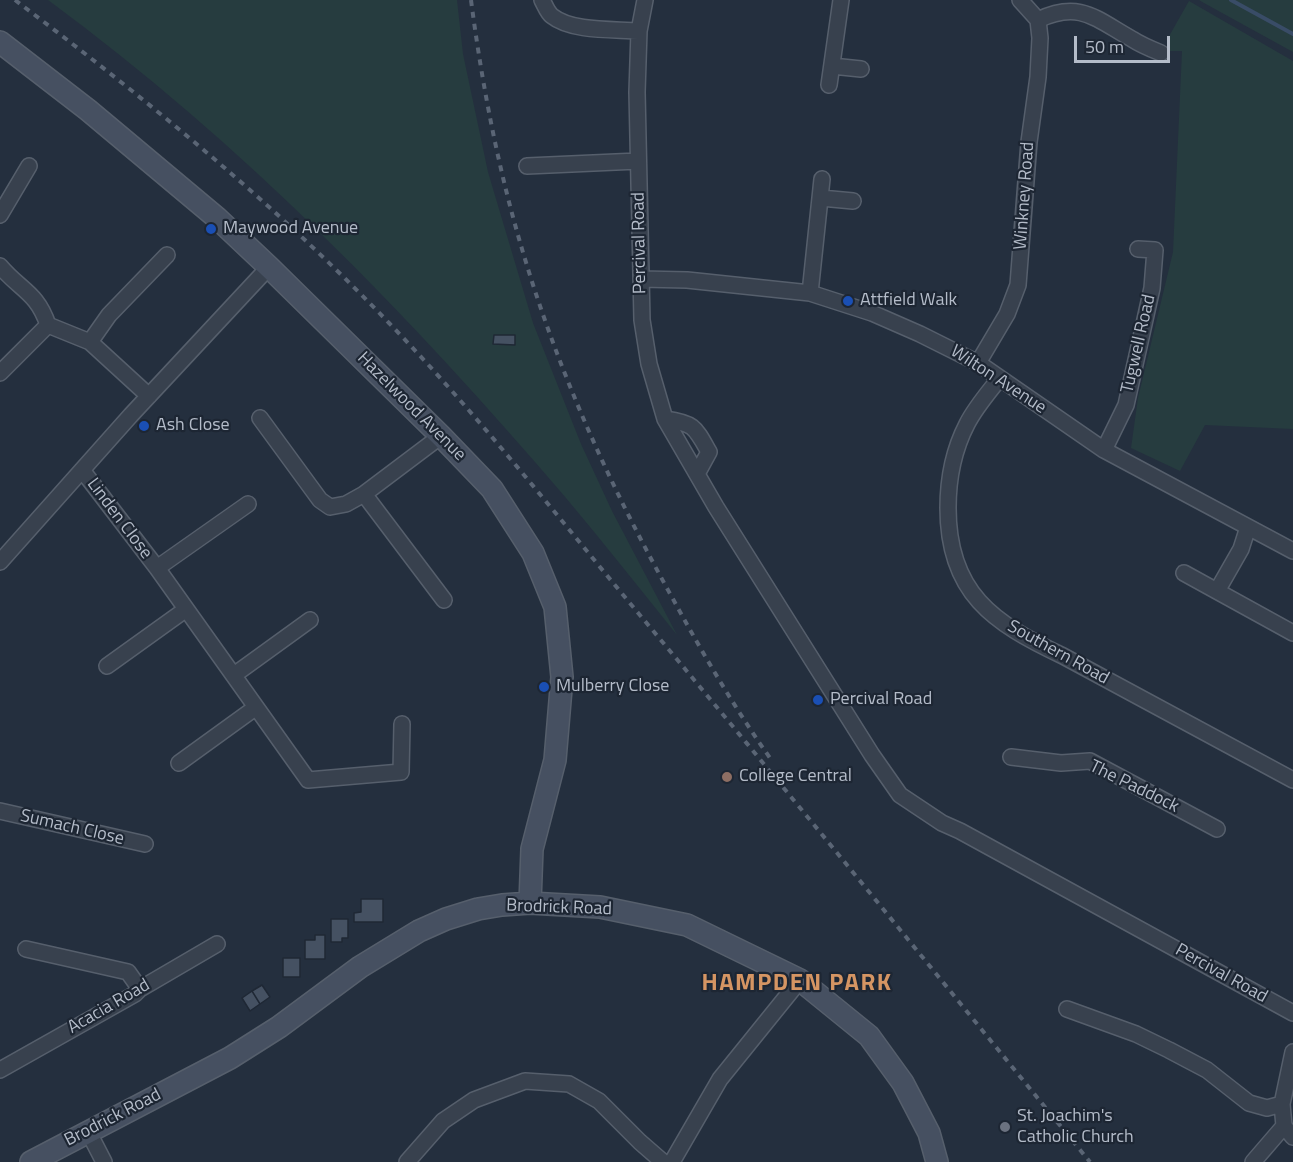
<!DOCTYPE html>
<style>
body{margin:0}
#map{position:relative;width:1293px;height:1162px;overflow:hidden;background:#242f3e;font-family:"Titillium Web",sans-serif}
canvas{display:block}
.scale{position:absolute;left:1074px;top:36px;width:96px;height:27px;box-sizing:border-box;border:3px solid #b4bcc9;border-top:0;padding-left:8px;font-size:18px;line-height:21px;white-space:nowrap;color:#b4bcc9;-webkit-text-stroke:4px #1d2633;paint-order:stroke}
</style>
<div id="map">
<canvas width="1293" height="1162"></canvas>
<div class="scale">50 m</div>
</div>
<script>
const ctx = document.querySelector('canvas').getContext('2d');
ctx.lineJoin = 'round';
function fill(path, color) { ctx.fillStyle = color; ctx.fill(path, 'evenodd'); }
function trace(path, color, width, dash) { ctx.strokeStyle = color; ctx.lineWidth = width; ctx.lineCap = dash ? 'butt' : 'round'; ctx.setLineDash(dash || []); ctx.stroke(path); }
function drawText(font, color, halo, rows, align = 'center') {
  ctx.font = font + ' "Titillium Web",sans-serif'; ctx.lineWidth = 4.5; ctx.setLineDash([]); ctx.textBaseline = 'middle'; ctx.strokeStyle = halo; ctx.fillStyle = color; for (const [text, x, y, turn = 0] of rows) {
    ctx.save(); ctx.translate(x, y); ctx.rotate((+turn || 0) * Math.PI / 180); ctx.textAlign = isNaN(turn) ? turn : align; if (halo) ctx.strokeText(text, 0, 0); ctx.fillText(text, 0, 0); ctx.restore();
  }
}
fill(new Path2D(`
 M48,0h409l6,54 25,118 45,151 48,121 31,67 65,124c-37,-46 -73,-92 -111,-137 -156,-183 -325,-356 -518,-498z
 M1199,0h94v52l-89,-49z
 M1189,1l104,60v368l-88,-4 -25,46 -49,-23 7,-50 35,-146 9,-201h-13l-1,-13z`), '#263c3f');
trace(new Path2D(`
 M1231,0l62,34`), '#394c67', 4);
const building = new Path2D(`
 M494,335h21v10l-22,-1z
 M361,899h22v23h-29v-9l7,-1z
 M331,919h17v19h-6v4h-11z
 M315,935h10v24h-20v-19h10z
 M283,958h17v19h-17z
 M262,985l8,12 -10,7 -8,-13z
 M252,991l8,13 -10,7 -8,-13z`);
fill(building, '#455162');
trace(building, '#1f2835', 1.5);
const street = new Path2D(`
 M542,0c3,5 5,12 10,16 20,16 62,13 87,15
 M645,0l-6,31 -2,61 5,228 7,44 16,55 51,88 156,248 28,40 42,28 18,8 333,182
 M1020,0l18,20c42,-20 58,-1 94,19 9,6 19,10 29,14
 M832,66l29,3
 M829,85l12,-85
 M527,166l111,-5
 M821,198l32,3
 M0,215l29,-49
 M0,266c20,24 37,26 48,59l42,17
 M641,279l46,1 123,13 62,20 48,21 58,29 126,87 189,101
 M810,293l12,-114
 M978,363l29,-49 11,-29 11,-143 9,-65 2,-39 -2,-18
 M0,373l48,-48
 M999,379c-11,14 -24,29 -32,45 -13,25 -19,56 -19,84 0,85 45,115 115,148l230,124
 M149,396l-59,-54 19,-27 58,-60
 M260,418l60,82 10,7 16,-3 18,-10 80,106
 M665,419c29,4 30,8 44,33l-12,22
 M1104,450l22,-45 26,-117 3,-38 -17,-1
 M82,470l75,98 151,212 93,-8 1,-48
 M364,494l77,-58
 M0,562l131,-147 138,-148
 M157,568l91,-64
 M1184,573l109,60
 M1217,591l24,-42 7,-22
 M107,666l78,-56
 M234,675l76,-55
 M1011,757l50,6 29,-2 127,68
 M179,763l76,-55
 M0,811l145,33
 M26,949l102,23 12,17
 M1067,1009l69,25 33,16 38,20 42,33 18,5 15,-4
 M1293,1052l-11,52 2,22 9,11
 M0,1070l135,-76 5,-5 77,-45
 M88,1131l16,31
 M407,1162l36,-41 31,-21 51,-19 44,3 30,17 41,41 23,20
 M672,1162l48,-83 80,-99
 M1253,1162l31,-36`);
const secondary = new Path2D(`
 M0,42l88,68 129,108 52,49 172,169 51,53 41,64 22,54 7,70 -7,83 -23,89 -2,54
 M31,1162l199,-104 49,-31 81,-60 59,-36 27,-12 32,-10 24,-4 28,-2 70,4 87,18 113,55 69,56 34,47 26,50 8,29`);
trace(street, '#565f6c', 18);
trace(secondary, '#565f6c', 24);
trace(street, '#38414e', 15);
trace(secondary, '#465061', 21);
trace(new Path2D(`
 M15,0c131,99 260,204 374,323 89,92 168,193 250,291 152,181 301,365 451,548
 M471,0c11,84 27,168 51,249 36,123 89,239 151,350 30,55 61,108 97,159`), '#5a6575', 4, [6, 6]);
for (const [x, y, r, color] of [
 [211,229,6,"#1a4fb4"],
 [848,301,6,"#1a4fb4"],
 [144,426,6,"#1a4fb4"],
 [544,687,6,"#1a4fb4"],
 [818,700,6,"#1a4fb4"],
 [727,777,6,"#8d6e63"],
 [1005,1127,6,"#6b7280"]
]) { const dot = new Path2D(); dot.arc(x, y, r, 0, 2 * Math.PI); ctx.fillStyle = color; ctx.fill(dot); trace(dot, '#1d2633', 2); }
drawText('18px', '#b4bcc9', '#1d2633', [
 ["Winkney Road",1025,196,-86],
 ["Percival Road",640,243,-91],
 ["Tugwell Road",1139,344,-77],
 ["Wilton Avenue",998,380,33],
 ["Hazelwood Avenue",411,407,45],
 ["Linden Close",119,519,53],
 ["Southern Road",1058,653,29],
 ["The Paddock",1134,787,26],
 ["Sumach Close",72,828,13],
 ["Brodrick Road",559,908,2],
 ["Percival Road",1221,974,29],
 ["Acacia Road",109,1007,-30],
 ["Brodrick Road",113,1118,-27]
]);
drawText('18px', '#b4bcc9', '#1d2633', [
 ["Maywood Avenue",223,229],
 ["Attfield Walk",860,301],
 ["Ash Close",156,426],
 ["Mulberry Close",556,687],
 ["Percival Road",830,700],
 ["College Central",739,777],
 ["St. Joachim's",1017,1117],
 ["Catholic Church",1017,1138]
], 'left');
ctx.letterSpacing = '1.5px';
drawText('bold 24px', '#d59563', '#1d2633', [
 ["HAMPDEN PARK",797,984]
]);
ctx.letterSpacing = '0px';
</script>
